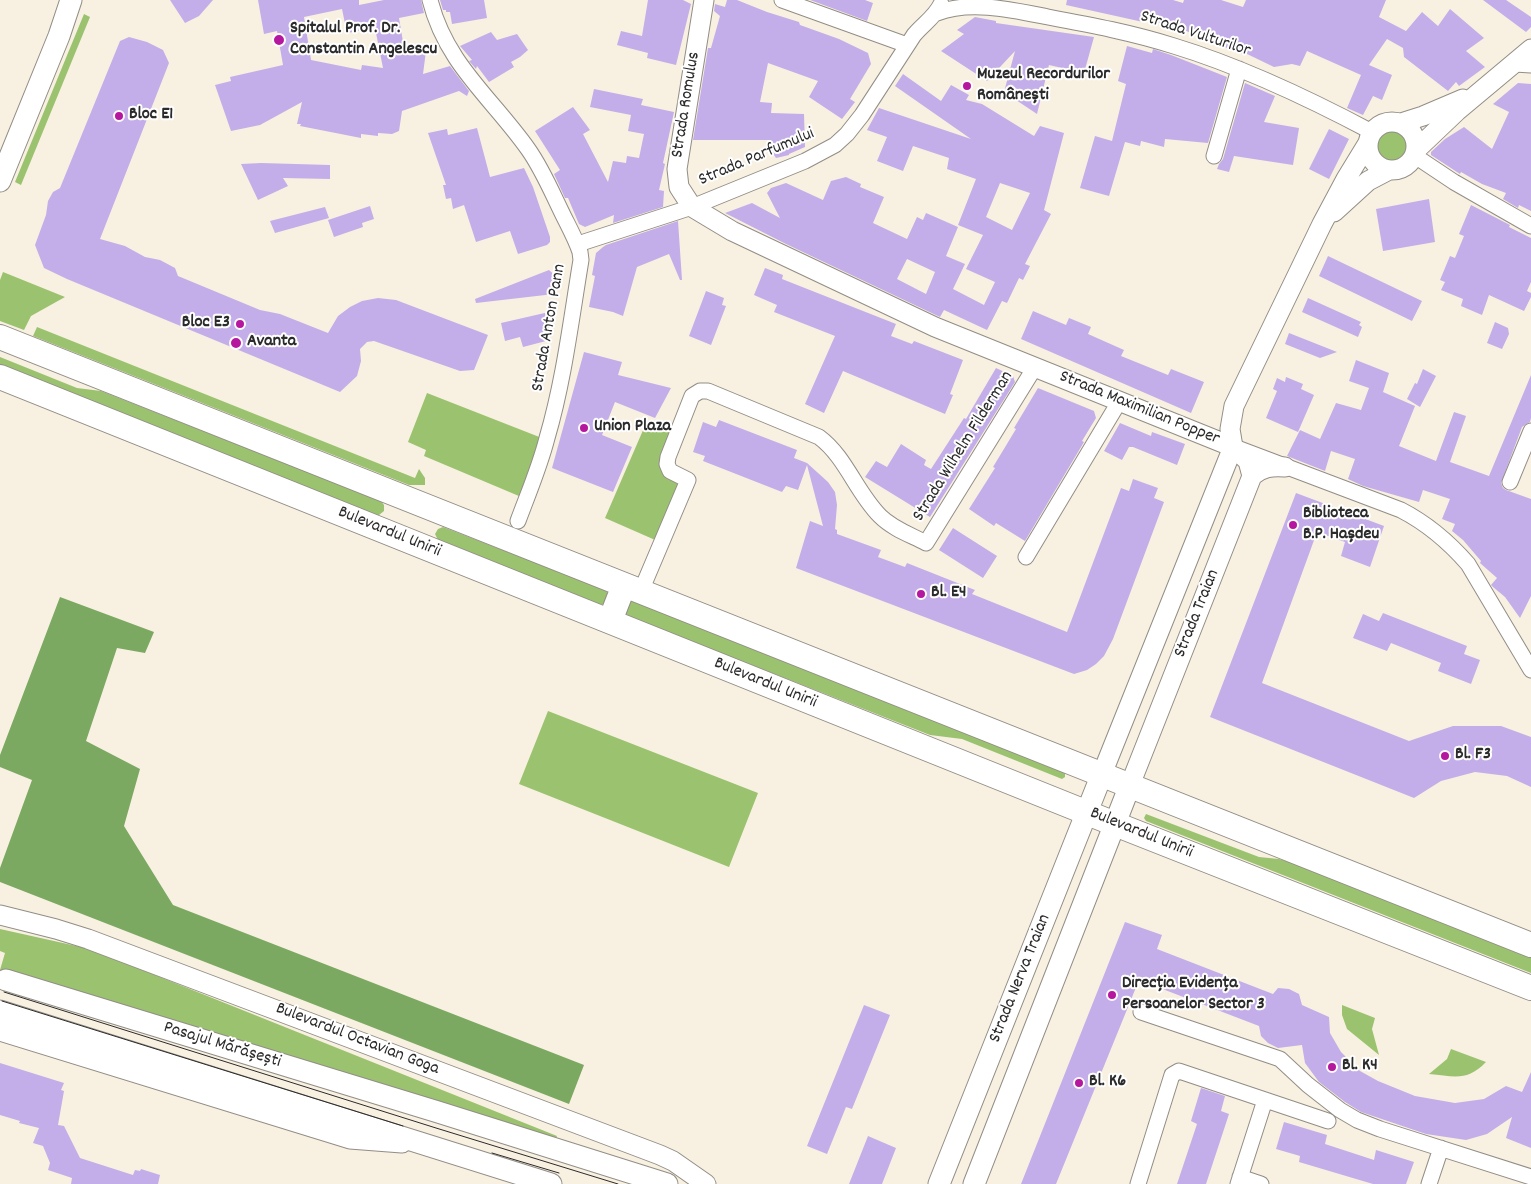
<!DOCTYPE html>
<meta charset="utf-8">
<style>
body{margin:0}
canvas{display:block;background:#f8f0e1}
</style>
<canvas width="1531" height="1184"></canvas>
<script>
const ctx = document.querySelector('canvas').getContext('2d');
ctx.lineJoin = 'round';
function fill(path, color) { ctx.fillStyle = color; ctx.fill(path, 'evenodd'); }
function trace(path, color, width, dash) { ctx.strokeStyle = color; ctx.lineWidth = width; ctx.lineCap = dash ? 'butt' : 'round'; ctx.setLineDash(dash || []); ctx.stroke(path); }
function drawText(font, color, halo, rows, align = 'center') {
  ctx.font = font + ' Dekko,sans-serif'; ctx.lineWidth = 4; ctx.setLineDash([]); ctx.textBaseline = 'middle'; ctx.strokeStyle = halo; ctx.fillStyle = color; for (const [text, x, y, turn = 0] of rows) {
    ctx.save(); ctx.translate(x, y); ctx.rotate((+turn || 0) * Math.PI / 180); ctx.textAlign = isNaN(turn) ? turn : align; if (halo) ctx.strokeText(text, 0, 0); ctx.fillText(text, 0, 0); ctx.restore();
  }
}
fill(new Path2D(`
 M84,14l6,3 -69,168 -6,-3z
 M1369 146a24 24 0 1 1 48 0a24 24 0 1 1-48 0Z
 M3,272l62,25 -34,19 -7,14 -24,-9v-41z
 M37,327l378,151 4,-9 6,9v7h-16l-376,-149z
 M0,357l77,31 24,3 280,110 3,4v6l-5,4h-4l-375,-149z
 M427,393l120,47 -21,59 -102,-43 2,-6 -18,-8z
 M647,421l32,8 -11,28 20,23 -26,63 -57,-25z
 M443,527l163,63 3,7 -2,6 -7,2 -162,-65 -3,-6 3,-5z
 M633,601l432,170v6l-3,2 -100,-40 -32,-4 -303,-119 -4,-6 3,-8z
 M548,711l210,82 -29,74 -210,-83z
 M1146,814l113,43 20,2 14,4 238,94v16l-385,-152 -2,-3z
 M0,929l90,20 467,187 -2,6 -555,-172 5,-17 -5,-2z
 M1342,1005l33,13 -3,11 7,26 -32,-26 -5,-14z
 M1451,1049l35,13c-19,20 -32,14 -57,12l18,-15z`), '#9bc36f');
fill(new Path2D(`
 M60,597l94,35 -9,21 -28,-5 -31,93 54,28 -16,57 49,79 411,160 -15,39 -569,-222v-14l32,-88 -32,-13v-12z`), '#7ca962');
fill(new Path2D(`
 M170,0h43l-14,16 -14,7z
 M258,0h101v5l25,-5h37l3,13 -25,5 5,30 22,3 -3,23 27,-8 19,25 -2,5 -8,-5 -57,20 -3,20 -7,3 -14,-1v3l-17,-2v4l-61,-12 1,-2h-4l5,-22 -42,23 -29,6 -16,-46 16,-4 -1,-4 53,-12 -6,-34 -13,3zM342,9l5,24 28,-5 8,40 -21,-3 -1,5 -50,-10 -7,-43z
 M440,0h44l3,18 -35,6 -2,-12h-4v-2h-3z
 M648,0h35l8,4 -15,61 -29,-7 1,-5 -31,-8 4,-14 21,5z
 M727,0h10l30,12 32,10 1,3 39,14 29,14 3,11 -21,35 5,3 -13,17 -33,-22 9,-16 -50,-18 -8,39 12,1 -1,10 33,1 1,33 -16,7v1l-13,3 -6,-9 1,-9h-78l15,-92h3l9,-32 -6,-5 1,-7 10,3z
 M810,0h55l8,3 -6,18z
 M1067,0h106l10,3 1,-3h37l22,7 3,-7h140l-7,17 27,14 16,-19 16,14 12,-17 34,29 -18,13 19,16 -26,19 -3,-4 -8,9 -44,-34 -1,-9 -16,-9 -18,26 23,10 -10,25 -9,-4 -10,19 -16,-7 14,-33 -54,-24 -7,15 -8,-2 -18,3 -29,-14 -1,2 -60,-25 -40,-12 -1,4 -77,-17z
 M1483,0h23l25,17v10l-5,5z
 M975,17l21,4v2l98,14 -10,36 -35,-8 -12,49 -33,-22 11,-41 -28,30 -46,-30 23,-17 -7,-4z
 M491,32l6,8 20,-6 11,16 -8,7 -9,5 3,5 -25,15 -12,-16 -1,3 -7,-8 3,-1 -12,-14z
 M129,37l18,5 16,8 6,13 -69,176 25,7 20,11 15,3 15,8 3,8 82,34 20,4 48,19 10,-17 12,-9 12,-6 16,-3 18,2 92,35 -14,35 -14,1 -86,-30 -7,1 -7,7 1,12 -4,15 -17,16 -273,-113 -23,-11 -9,-23 11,-30 2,-14 5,-9 7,-4 60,-147z
 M1127,46l25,7 1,-4 18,6 56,22 -19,66 -43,-4 -1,8 -23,-6 -1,5 -15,-4 -16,54 -29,-8 15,-52 17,5 14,-57 -8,-3z
 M903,74l38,27 10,-16 18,10 -3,5 16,4 52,32 6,-10 24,7 -20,77 7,4 -26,50 5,2 -7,14 -4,-2 -12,25 -5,-2 -15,29 -43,-20 -4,7 -154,-73 -61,-31 27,-10 28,15 -13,-25 4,-5 15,-5 37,17 8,-19 15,-4 15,7 -1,3 24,10 -11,26 34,16 10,-22 6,3 3,-7 32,14 -12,29 19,8 -12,25 31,16 11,-23 -29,-13 17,-34 -25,-10 18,-46 -29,-10 2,-11 -36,-12 -10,25 -26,-10 10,-24 -20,-7 12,-22 92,31 -76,-53zM1000,183l30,10 -18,37 -26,-13zM907,259l28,13 -9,22 -29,-15z
 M1245,83l30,13 -11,26 35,6 -6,37 -59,-9 -5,16 -12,-3 2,-5 4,-5z
 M1518,83l13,1v127l-12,-6 -1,3 -15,-9 3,-6 -24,-9 -21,-12 -1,2 -29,-19v-3l14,-13 19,-12 28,22 17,-37 -16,-8z
 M594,89l49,10 -2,6 33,7 -11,51 2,1 -6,26 5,1 -1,16 -50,16 1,-8 -29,12 -6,-3 -11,-26h-3l-11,-24 6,-4 -25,-39 38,-24 17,23 -7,4 25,48 5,-21 13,2 1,-7 12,2 5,-24 -16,-3 3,-16 -41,-8z
 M477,128l13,49 34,-9 9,19 17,50v5l-3,3 -29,9 -8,-23 -34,11 -12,-37 -11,4 -2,-11 -5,1 -3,-14h3l-18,-52 19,-4 1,6z
 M1329,129l20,10 -20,40 -20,-10z
 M261,163l69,2v14l-47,-1 5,8 -30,14 -17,-36z
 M1429,199l6,43 -52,9 -7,-42z
 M1471,205l39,20 -1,2 22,11v44l-4,9 4,2v4l-7,14 -35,-16 -7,20 -21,-9 2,-7 -22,-9 4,-8 -5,-2 10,-24 5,2 9,-22 -5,-2z
 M370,206l4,13 -12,4 1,4 -29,10 -6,-17z
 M325,207l4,11 -54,15 -5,-12z
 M678,221l4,59h-2l-11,-26 -32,13 -14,49 -10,-4 -24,-5 6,-31 -3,-1 4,-22 7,-6 3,-2z
 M1328,256l94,45 -10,20 -93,-45z
 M765,268l18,7 -1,4 114,45 -5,12 21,8 2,-3 49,19 -13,34 3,1 -8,19 -102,-43 -19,42 -19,-9 30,-68 -61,-24 3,-7 -23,-10z
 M549,270l9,8 -4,16 -78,9 -1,-4z
 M706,291l18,7 -2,7 4,1 -15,39 -22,-9z
 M1308,298l53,24 -2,3 3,2 -4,10 -56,-25z
 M1033,311l33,14 3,-7 22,9 -3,7 36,16 -3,6 47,19 3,-6 33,13 -13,31 -170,-74z
 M549,312l-2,10 3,-1 -4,20 -23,6 -3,-10 -15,4 -4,-18z
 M1495,322l13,6 1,6 -7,15 -15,-6z
 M1289,333l48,19 -17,6 -35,-14z
 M584,352l38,10 -4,13 53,13 -16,30 -40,-16 -13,33 30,12 -19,45 -61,-24z
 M1356,360l33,13 -6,19 32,14 -16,40 37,15 18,-49 12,4 -16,46 39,14 42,-101v43l-1,4 -8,5 -21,56 2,5 3,2 25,9v97l-11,22 -15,-21 -12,-10 -2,-2 6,-7 -17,-15 1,-2 -18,-21 -11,-9 3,-7 -13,-5 8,-20 -27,-9 -4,12 -56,-16 -15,-7 7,-20 -24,-8 -6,20 -38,-15 13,-26 20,9 16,-36 25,7 8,-22 -20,-7z
 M996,368l17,8 2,6 -85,135 -65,-40 11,-16 11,6 14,-23 25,16 -2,5 7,4 33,-51 2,1z
 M1423,369l13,7 -16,31 -13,-8 8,-16 2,1z
 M1286,377l17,7 -2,5 13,6 -16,37 -32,-14 11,-27 -4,-2 4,-11 8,4z
 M1038,388l56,23 2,7 -14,23 2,1 -59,99 -29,-18 -2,3 -25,-17 26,-41 -2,-1 23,-38 -2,-1z
 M719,420l78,30 -3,8 13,5 21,19 7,10 2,13 -2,24 2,1v4l44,16 -3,7 27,10 2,-4 68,27 -3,4 95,38 54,-144 8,3 4,-12 25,9 -4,10 10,4 -51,137 -9,17 -8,8 -9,6 -13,4 -278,-106 14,-47 13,5 -16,-61 -9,25 -12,-4 -4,6 -79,-31 2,-5 -12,-4 10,-30 13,5z
 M1120,423l31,13 1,-4 33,12 -8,21 -44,-18h-4l-7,13 -18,-9z
 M1296,493l88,33 -14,41 -29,-11 4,-14 -28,-10 -55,151 147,58 44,-15h48l30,11v50l-24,-11 -32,-4 -34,9 -27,17 -204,-81z
 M953,528l44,28 -14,22 -44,-28z
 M1383,613l84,33 -3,8 16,6 -9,24 -33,-13 3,-8 -50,-20 -4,8 -34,-13 10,-24 16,7z
 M1125,922l37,13 -5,14 116,45 5,-6 11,1 10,5 3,11 27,12 1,16 11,19 19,19 18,10 37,15 40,7 29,-4 22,-13 16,6 9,-20v76l-25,-10 6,-21 -25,17 -21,6 -40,-6 -65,-22 -16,-10 -26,-20 -14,-19 -3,-18 -24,3 -10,-5 -7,-7 -2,-10 -120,-46 -83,204h-35z
 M864,1005l26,10 -38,94 -6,-2 -19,47 -20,-8z
 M0,1063l64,20 -3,7 3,1 -6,34 6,1 16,32 53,17 2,-5 5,1 1,-2 19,6 -2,9h-87l1,-6 -24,-8 2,-7 -7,-17 -10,-3 6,-15 -20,-5 1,-2 -20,-6z
 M1201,1088l24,8 -4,15 8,3 -23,70h-29l20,-60 -6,-3z
 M1284,1122l43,13 -2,9 49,16 2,-10 38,12 -8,22h-33l-74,-22 1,-6 -24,-7z
 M868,1136l28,12 -14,36h-33z`), '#c4aee9');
const minor = new Path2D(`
 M430,0c16,64 62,98 98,149 15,21 25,46 36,68 6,12 12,23 16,35l1,8c-10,60 -17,120 -34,178 -7,28 -19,56 -29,83
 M782,0l125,45
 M937,13c33,-13 76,-3 111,4 43,8 85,16 126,29 69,21 134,52 198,86
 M1515,64l16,1
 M1214,156l25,-87
 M1415,156l39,26 77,44
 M578,244l114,-37 113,-46 30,-16 12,-11 15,-19 52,-80c9,-11 21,-18 27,-31
 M1237,448l164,62c27,14 47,31 67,54l63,106
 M1510,482l21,-51
 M1026,557l93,-155
 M641,591l47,-111 -18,-9 -3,-7 1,-7 24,-61 8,-5h8l111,46c27,20 37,55 61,79 13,13 31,19 46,27l109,-176
 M1141,1012l139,47 28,26 32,25 17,10 23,9 151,48
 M1240,1177l21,7
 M1138,1184l34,-109 7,-4 149,50
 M1238,1184l27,-84
 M1429,1184l12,-36`);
const tertiary = new Path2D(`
 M704,0l-27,169 2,18 13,20 40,24 203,96 298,120
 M1368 146a24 24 0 1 1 48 0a24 24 0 1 1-48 0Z
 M1401,123l22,-7 40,-17
 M1417,149l40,-38 74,-62
 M1334,212l34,-31 21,-11
 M1252,476c10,-9 20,-10 33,-9
 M1102,774l131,-327
 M1130,785l122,-309 -4,-15 -15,-14 -3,-18 4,-23 88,-182 24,-45 22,-36
 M0,915l56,14 32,10 572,216 13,6 33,23
 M0,1031l350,108 52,4`);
const secondary = new Path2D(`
 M0,181l59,-145 12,-36
 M6,980l432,132 229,72
 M0,1011l551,173
 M939,1184l163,-410
 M974,1184l156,-399`);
const primary = new Path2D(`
 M0,337l1531,608
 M0,377l1115,447 416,164
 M610,621l14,-36`);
trace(minor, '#928e86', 17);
trace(tertiary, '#928e86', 21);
trace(secondary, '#928e86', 23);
trace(primary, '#928e86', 26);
trace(minor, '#fff', 15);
trace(tertiary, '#fff', 19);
trace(secondary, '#fff', 21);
trace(primary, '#fff', 24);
trace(new Path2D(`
 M4,992l432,136 182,56
 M2,1001l401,125
 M492,1153l67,20`), '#2b2b2b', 1);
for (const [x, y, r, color] of [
 [279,40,6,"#b5179e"],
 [967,86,5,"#b5179e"],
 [119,116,5,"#b5179e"],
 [240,324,5,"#b5179e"],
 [236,343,6,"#b5179e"],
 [584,428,5,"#b5179e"],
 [1293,525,5,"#b5179e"],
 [921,594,5,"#b5179e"],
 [1445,756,5,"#b5179e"],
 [1112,995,5,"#b5179e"],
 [1332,1067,5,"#b5179e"],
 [1079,1083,5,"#b5179e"]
]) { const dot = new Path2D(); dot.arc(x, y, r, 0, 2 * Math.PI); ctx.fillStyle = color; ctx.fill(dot); trace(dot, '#fff', 2); }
drawText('bold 18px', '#2b2b2b', '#fff', [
 ["Spitalul Prof. Dr.",290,30],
 ["Constantin Angelescu",290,51],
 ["Muzeul Recordurilor",977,76],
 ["Românești",977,97],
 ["Bloc E1",129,116],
 ["Bloc E3",230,324,"right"],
 ["Avanta",247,343],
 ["Union Plaza",594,428],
 ["Biblioteca",1303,515],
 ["B.P. Hașdeu",1303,536],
 ["Bl. E4",931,594],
 ["Bl. F3",1455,756],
 ["Direcția Evidența",1122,985],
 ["Persoanelor Sector 3",1122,1006],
 ["Bl. K4",1342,1067],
 ["Bl. K6",1089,1083]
], 'left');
drawText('18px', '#2b2b2b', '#fff', [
 ["Strada Vulturilor",1195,35,18],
 ["Strada Romulus",687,105,-81],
 ["Strada Parfumului",757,158,-23],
 ["Strada Anton Pann",550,328,-80],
 ["Strada Maximilian Popper",1139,409,22],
 ["Strada Wilhelm Filderman",964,447,-58],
 ["Bulevardul Unirii",389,533,22],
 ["Strada Traian",1198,614,-68],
 ["Bulevardul Unirii",765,684,22],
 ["Bulevardul Unirii",1141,834,22],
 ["Strada Nerva Traian",1021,979,-68],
 ["Bulevardul Octavian Goga",357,1040,21],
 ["Pasajul Mărășești",222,1046,17]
]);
</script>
